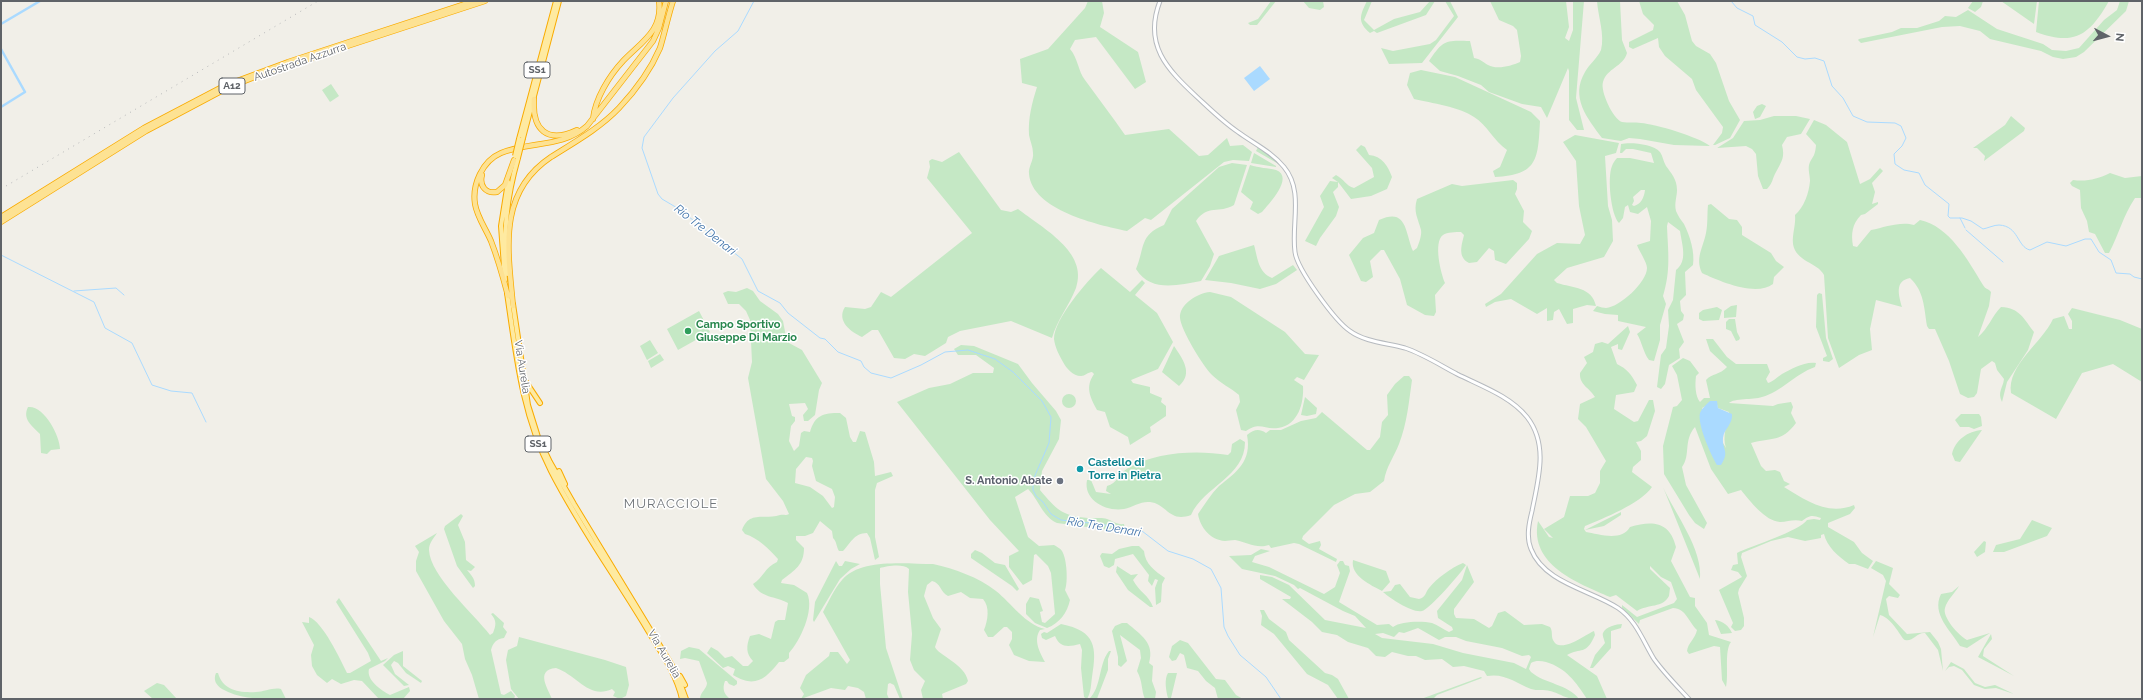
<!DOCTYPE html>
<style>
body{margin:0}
#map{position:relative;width:2143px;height:700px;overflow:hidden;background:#f1efe8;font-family:Raleway,sans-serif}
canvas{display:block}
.frame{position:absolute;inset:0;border:2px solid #5f6368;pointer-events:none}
.north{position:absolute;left:2087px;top:16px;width:40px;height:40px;-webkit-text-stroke:3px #fff;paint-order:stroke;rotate:96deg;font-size:11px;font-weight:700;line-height:16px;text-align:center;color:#5f6368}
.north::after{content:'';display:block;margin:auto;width:14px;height:18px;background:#5f6368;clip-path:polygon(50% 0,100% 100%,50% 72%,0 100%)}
</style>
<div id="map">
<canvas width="2143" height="700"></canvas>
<div class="frame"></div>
<div class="north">N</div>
</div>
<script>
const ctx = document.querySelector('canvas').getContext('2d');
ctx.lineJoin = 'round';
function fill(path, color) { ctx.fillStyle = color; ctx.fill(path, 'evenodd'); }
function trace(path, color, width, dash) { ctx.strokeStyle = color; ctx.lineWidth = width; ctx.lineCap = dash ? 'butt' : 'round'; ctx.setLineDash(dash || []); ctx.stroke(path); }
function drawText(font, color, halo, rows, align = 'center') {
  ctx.font = font + ' Raleway,sans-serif'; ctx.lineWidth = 3; ctx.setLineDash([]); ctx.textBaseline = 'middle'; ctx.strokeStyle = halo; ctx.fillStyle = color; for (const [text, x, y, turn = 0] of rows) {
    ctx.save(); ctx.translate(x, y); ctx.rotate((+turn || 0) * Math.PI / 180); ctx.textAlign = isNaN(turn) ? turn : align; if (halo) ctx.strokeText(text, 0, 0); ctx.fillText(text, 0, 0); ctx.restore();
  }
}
fill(new Path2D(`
 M1088,1h14l2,12 -4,14 38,25 8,30 -11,7 -39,-52 -21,3 -5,9c8,9 8,22 15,31 13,18 27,36 40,55l44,-6 30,27 9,-1 19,-17 3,8 13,-1 9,7 -3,9 -16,-1 -9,2 -73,58 -6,-2 -18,13c-29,-6 -95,-21 -98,-57 -1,-7 5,-14 4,-21 0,-6 -3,-12 -4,-18 -1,-17 3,-32 8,-48l-15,-4 -2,-24 28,-10 37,-41z
 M1271,1h5l-19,24h-7l-2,-2 10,-4z
 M1303,1h20l1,6 -4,3 -11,-2z
 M1367,1h5l-8,19 10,10 20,-11 26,-7 10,-11h5l-9,14 -49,18 -3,-2 -4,2c-13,-11 -10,-18 -3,-32z
 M1445,1h5l8,16 -36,46 -33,1 -8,-16 12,3 37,-7 6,-4 18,-24z
 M1490,1h76l3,26 -4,11 4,3 4,-11v-29h11l-8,97 8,32h-7l-8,-10v-49l-1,-3 -21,50 -6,-11 -19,-3 -33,-12 -8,-7 -23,-9 -18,-5 -11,-10c14,-21 16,-21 41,-20l4,17c6,1 9,4 14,7 9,5 23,1 32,-3l1,-6 -4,-26 -4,-4 -14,-6z
 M1597,1h23l2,39 5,13c-4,14 -20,15 -24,29 -3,9 10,37 19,40 6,1 13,0 19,1 14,1 58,14 69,23l-36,-1 -34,-6 -11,-1 -8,3 -19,-3c-15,-20 -32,-41 -17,-66 4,-8 12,-13 16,-22 4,-15 -3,-34 -4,-49z
 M1639,1h38l8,14 7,26 4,5 14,8 6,9 13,38 11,19 -10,18 -15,7h-2l9,-12 1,-6 -27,-37 -4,-11 -27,-23 -6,-9 -1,-9 -25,11 -4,-2v-5l24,-12 1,-5 -11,-11z
 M1973,1h10l-2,6 -6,5 -7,-4z
 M2001,1h36l-3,23z
 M2039,1h70c-20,35 -35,45 -73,31z
 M2120,1h9l-3,10 -42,41 -8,5 -13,2 -10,-2 -12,-6 -51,-12 -10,-8 -20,-5 -18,1 -81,16 -3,-3 1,-1 33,-7 9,-4h16l22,-7 6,-5 11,1 12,-7 29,19 46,15 9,6 14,1 13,-3 25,-28 13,-10z
 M1421,70l34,7 76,35 9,9c-2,38 -2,54 -45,56l-2,-6 7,-4 7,-17c-13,-9 -20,-25 -33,-33 -14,-10 -43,-14 -60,-18l-7,-14 3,-12z
 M331,84l8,12 -9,6 -8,-12z
 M1762,104l4,2 -6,11 -5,2 -2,-7 4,-6z
 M1774,116h22l14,3 -9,15 -14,3 -5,8c3,12 0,16 -6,27 -4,7 -3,11 -9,17h-4l-5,-13 -2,-22 -4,-5 -6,-3 -29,2 16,-10 11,-17 16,-1z
 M2011,116l14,12 -1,3 -40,30 1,-5 -8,-8h-4l32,-23z
 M1814,120l12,5 21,17 13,42 10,-5 10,-11 3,3 -11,12 3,9 -3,12 6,-2v2l-13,10 -4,1c-9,9 -10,19 -8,31l4,1 14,-17c14,-3 30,-9 43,-5l6,-5c29,6 48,40 63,65 3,5 5,3 8,7l-2,14 -11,31c10,-8 14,-21 23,-30 19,1 23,12 33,25l-6,18 -21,32 -5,20c-5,-10 1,-14 2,-23l-7,-9 -2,-7 -3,-2 -11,8 -4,24 -3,4 -6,1 -8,-4 -11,-33 -14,-32h-6l-2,-3c-3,-19 -3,-35 -17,-48 -16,3 -11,18 -8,29l-26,-7 -6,29 2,21 -13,5 -20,13 -11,-30 -4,-63c-7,-13 -28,-13 -31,-31 -1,-10 3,-19 2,-29 9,-8 14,-22 15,-34 0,-5 -2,-11 -1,-16 3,-9 6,-7 7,-20l-10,-11z
 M1575,135l44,8 -3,10 -11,3 3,50 4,14 1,21 -9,16 -37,11 -13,12 3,3c16,5 35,4 39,23l-9,-1 -14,4v14l-6,1 -8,-15 -5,3 -1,8 -6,1v-13l-10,6 -26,-15 -16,3 -9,5 -1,-3 16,-10 36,-40 20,-11 23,1 5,-9 -6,-29 -3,-45 -13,-19z
 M1621,144c10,-2 32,0 39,8 3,4 3,9 6,14 5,7 11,13 11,24 0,7 -3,13 -1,21 2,5 5,9 8,13 6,12 11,28 9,41l-8,7 1,23 -6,6 1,10 3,4 -1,5 -6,4 7,18 -5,7 1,9 -11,7 -4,19 -4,5 -4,-2 4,-32 5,-7 3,-22 -1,-16 5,-10 3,-30c12,-9 6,-25 4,-39l-12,-9 -1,4c1,26 4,44 -4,70l3,8 -6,21v15l-6,21 -5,-1c-6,-8 -7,-18 -12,-26l9,-7 -28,-6v-6l-13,-1 -12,-3 4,-5c3,1 7,2 9,2 14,-1 41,-26 41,-40 0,-6 -8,-17 -10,-23l13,-4 1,-20 -4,-14 -9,7 -8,-2 -2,-7 -3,2 -2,11 -4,5c-8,-8 -12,-45 -7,-57 1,-3 3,-6 5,-8h13l24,5 -3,-10 -18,-4h-7l-4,4h-2zM1641,190h4c-1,8 -4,14 -11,16l-2,-1 2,-4 -1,-4z
 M1361,145l4,2 4,8c13,1 19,11 23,22l-5,12 -16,7 -20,3 -13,-17 -6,-4 4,-3c8,4 10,11 18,13l20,-11 -2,-9 -16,-18z
 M1258,147l15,9 9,10 -26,-15z
 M959,152l42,58 10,2 7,-3c24,19 71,43 58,79 -7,18 -19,32 -24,50l-41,-17 -51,10 -12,6 -2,6 -21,13 -11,-2 -9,5 -11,-1 -16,-28h-6l-10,7c-11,-5 -26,-16 -17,-30l20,2 6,-2 10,-15 10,5 81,-64 -45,-55 3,-11 -1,-6 3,-2 10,3z
 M1254,153l22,13v1l-25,-4z
 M1232,163l15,2 -13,40c-15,9 -26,-1 -38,16l18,33 -4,12 -9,15c-23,4 -50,12 -65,-12 9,-21 3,-34 28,-44l8,-16 47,-42z
 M1250,165c9,3 18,3 26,5 19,7 -8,35 -14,42l-4,2 -8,-5 3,-7 -12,-10z
 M2110,173l15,5 17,-2v22h-7c-12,18 -16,36 -26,55h-4l-10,-19 -6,-2 -2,-11 -6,-13 -1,-18 -8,-4 -2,-3 3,-3c13,2 25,-1 37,-7z
 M1513,180l4,3v6l-2,5 9,17 -1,11 9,9 -3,8 -23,25 -11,-4 -1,-9 -5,-3 -12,14 -8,1c-12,-6 -7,-19 -5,-28l-3,-3c-5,0 -14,0 -18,3 -10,7 -2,39 2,48l-10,12 1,17 -2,4 -9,-1 -18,-10 -7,-26 -16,-29h-3l-11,11 3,16 -7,5 -5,-1 -12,-26 14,-17 11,-5 5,-13c28,-13 26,12 34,31l4,-3c2,-5 5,-13 4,-18 -3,-12 -8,-18 -4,-31l35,-15 10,2z
 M1330,181l8,1v5l-5,5 6,15 -3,9 -16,22 -4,8 -11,-5 19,-34 -4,-11z
 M1711,204l18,15 8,1 5,7v8l29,18 5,8 8,6 -10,10 -1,7c-17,13 -54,-3 -71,-11 -7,-15 1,-25 4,-40 2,-9 1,-19 2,-28z
 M1254,245c4,14 4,27 18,33l21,-13 4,5 -21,14 -16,5 -29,-6 -26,-3 14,-24z
 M1101,268l29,24 12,-12 3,3 -10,12 22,18 16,29 -15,27 -27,11 2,3 17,4v6l12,5 -1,4 5,4v10l-16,11 1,5 -21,13 -2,-8 -18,-10 -5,-15 -8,-2c-7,-13 -12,-23 -3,-36l-2,-2c-4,0 -7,4 -11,4 -8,0 -15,-8 -18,-14 -4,-7 -8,-15 -9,-23 0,-20 33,-58 47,-71z
 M747,288l6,3 7,10 18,13 5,7 3,16 3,6 13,7 20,33 -3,7 -4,25 -7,6h-4l-1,-6 5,-6 -3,-6 -16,1 3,12 3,1v4l-4,5 -2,15 5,10 5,-5 2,-13 3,-2 6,1c5,-17 13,-19 30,-19l6,5 4,19 3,5h3l4,-11 5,1 9,30 1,14 16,-4 2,4 -16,7 -2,7v47l4,20 -4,3 -5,-22 -3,-5c-13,0 -17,11 -24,18h-4c-3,-5 -2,-9 -6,-13l-1,-7 -12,-10 -7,12 -8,3h-9v4l8,8c0,17 -9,22 -22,32l-1,3 13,2 13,8c8,17 -7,48 -18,60v5l-5,4h-5c-14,18 -25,26 -46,13l2,-6 -7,-3 -5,2 -16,-15 4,-6 7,4 7,7 7,-2 11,10h5l5,-5c-7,-7 -7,-15 -3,-25l9,-2 12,5 4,-17 3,-2h7l3,-17c-13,-7 -27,-5 -35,-19 10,-6 12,-17 24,-22l1,-3c-9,-10 -20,-21 -33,-25l-3,-4c7,-20 23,-10 38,-15 4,-1 5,1 9,-1l-6,-13 -17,-22 -18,-101 4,-16 -2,-42 -4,-9 -7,-7h-11l-5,-11 5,-2 8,1zM806,457l6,1 1,3 -1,5 4,15 16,8 3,8 -1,10 -2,1 -9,-12 -13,-9 -15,-4 1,-14z
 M1210,292l21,5 54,35 20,22 14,1 -15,25 -7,-3 -3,3 9,6c1,16 -4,39 -25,42 -14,2 -18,-7 -32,3l-5,-1 -5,-20 4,-8 -1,-7c-8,-7 -19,-12 -27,-20 -9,-9 -31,-45 -32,-57 -1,-14 18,-25 30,-26z
 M1819,293l3,1 4,44 7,21 -4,3 -6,-1v-3l4,-2 -11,-29 1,-32z
 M1737,305l-1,12 -12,1v-7l7,-5z
 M1717,307l5,3 -3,10 -16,1 -4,-2v-6l4,-3z
 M2072,308l48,12 22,9v53l-29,-18 -31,9 -26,46 -45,-26c-4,-28 31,-50 42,-74l11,-3 5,13h3v-8l-4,-7z
 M699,311l11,21 -32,18 -11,-21z
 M1729,319h6l2,13 3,6 -1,2 -3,1 -5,-10 -5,-2v-7z
 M1628,326l2,6 -8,18 -4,-1v-5l-7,3 6,17c10,5 14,10 20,21l-3,7 -18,3 -2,14 20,13 4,-1 11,-21h4l2,11 -8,25 -6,5 -5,1 5,9v9l-8,7 -1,5 20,15c-12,17 -48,31 -67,39l-1,3 2,3c12,2 36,10 44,-5 23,-7 40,-5 46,20l-5,14 19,36 5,1v8l12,17 2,12 22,7c-7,9 -2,33 -5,45l-4,-7 -2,-33 -6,-1 -25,8 -2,-3c1,-8 8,-12 10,-21 -8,-7 -11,-22 -24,-22l-33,12 -1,4 -17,-16v-3l15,12 37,-14 3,-4 -6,-17 -10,-5 -11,-11v3l20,19 -1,8c-6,12 -21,8 -32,15l-21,-16 -6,2c-32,-14 -81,-32 -72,-76l11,16 4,1 -9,-9 20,-12 6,-21h18l7,-3 5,-10v-12l6,-10 -20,-34 -8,-8 2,-15 15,-7c-5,-9 -16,-12 -15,-24l7,-10 -3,-6 9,-5 2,-8 7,-2 6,2z
 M1706,339h7l14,18 9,7h31l3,8 -4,7 2,4c6,-2 8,-5 14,-9 9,-5 23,-13 34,-11l-1,4c-20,7 -34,25 -53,30 -9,3 -28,1 -33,6l44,3 5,-2 13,-2 2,5 -2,6 5,10c-15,20 -24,14 -45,20l10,23 5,5 9,-1 5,2 4,9 6,3 -6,3c21,13 44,29 70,18l1,3 -5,6 -22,9v4l26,15 8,11 11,8 -5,8 -13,-5h-6c-11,-8 -22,-17 -25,-30l-3,1v3l-16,3 -17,-4 -17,4 -29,12 -1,4 6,19 -8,13 -1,4 6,25v8l-3,4 -6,1 -4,-4 2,-4 -14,-33 23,-13 -4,-5 -7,-2 2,-5 5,-1 -1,-11c14,-7 63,-22 70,-33l7,-1 6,1 1,-2c-9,-3 -11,-3 -19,3 -9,-2 -14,1 -22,1 -15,-1 -30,-21 -39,-32l-13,4 -17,-25 -16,-42c-12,14 -4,28 -13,40l4,18 21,38 -3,6 -9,-6 -6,-8 -25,-41 -1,-28 10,-39 4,-1 5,-6 -5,-25 -5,-9 11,-8 7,3 9,12 -3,3c-1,8 -1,20 4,26l4,-4h6l-4,-18c6,-7 14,-5 21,-13l-17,-16zM1716,401l2,7 11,4c-2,12 -7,25 -3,36l-24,-40z
 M650,340l8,13 -11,7 -7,-14z
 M961,345l13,1 44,18 14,19 24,28 5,9 -2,19 -17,32 -2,19c16,19 22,26 48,28 6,1 13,-1 19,1 6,2 10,6 17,5l1,8 -68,-9c-14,-6 -19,-24 -29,-34l-13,8 13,40 11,9 15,-1c3,2 6,3 8,6 5,8 6,31 3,39l5,10c-3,13 -10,23 -23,28l-12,-5 -9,-9v-10l4,-7 9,2 4,12 -3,1 2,10 3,1 10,-9 -4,-41 -3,-7 -12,-12 -2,1 -2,25 -9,5 -14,-18v-11l10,-5 -29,-31 -93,-118 32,-14 21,-4 23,-11h20l1,-5 -18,-13h-18l-4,-6z
 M1174,346c8,12 20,27 5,40l-17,-14z
 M660,354l4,6 -13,8 -3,-7z
 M1404,376h5l3,4c-3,21 -5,44 -13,64 -5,13 -13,23 -15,37l-14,11 -15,2 -21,11 -31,31 -1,3 7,5 11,-3 1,4 -2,4 18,10 -1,3 -37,-18 -5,-1 -23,5 -2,-3c-13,4 -22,-3 -34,-5 -4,0 -7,1 -10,1 -15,-1 -25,-14 -27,-27 7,-10 13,-20 21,-28 18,-14 33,-25 28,-51 7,-5 11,-7 19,-2l4,-3h11l20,-9 15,-3 6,-6 45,38h3l10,-13 2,-15 6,-7 -1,-20 8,-11z
 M1062 401a7 7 0 1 1 14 0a7 7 0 1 1-14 0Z
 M1305,397l12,11 -1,6 -9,2 -6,-1z
 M28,407c16,-2 32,29 32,42l-9,1 -4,4 -6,-1 -1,-19c-8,-8 -18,-15 -12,-27z
 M1961,414h18l2,3 1,9 -8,3 -5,-2h-9l-5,-7z
 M1982,430l-22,32 -5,-1 -3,-7c3,-14 16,-23 30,-24z
 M1240,439l5,3c0,35 -41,44 -54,73 -22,8 -24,-11 -41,-13 -9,-1 -17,5 -26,7 -18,3 -41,-9 -37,-29h4l5,12 15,2 -5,-3 1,-5c10,-2 12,-13 21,-18 29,-16 67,-18 100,-13l3,-3 1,-8z
 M1663,487c12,27 40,62 37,92z
 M1621,512v3l-17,11 -19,4z
 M461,514l2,2 -5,9 7,17 1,18 9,7 -4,4 -4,-1c4,5 8,8 8,16l-2,2 -16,-22 -13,-37 1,-3z
 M2032,520l20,8 -5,8 -43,16h-11l3,-7 24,-6z
 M437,533c-4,6 -8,10 -8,17 1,26 45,64 61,85l3,-2c3,-8 4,-12 -2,-19l2,-1 11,10 -1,4 4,5 -3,6c-8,1 -11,5 -13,12l10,44 3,1 7,-4 4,5 -1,3h-35l-7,-24 -7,-16 -3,-15 -18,-23 -28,-50v-10l3,-9 -4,-6z
 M1984,541l2,1 -1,10 -8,5 -3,-5z
 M1132,546h7l5,5c1,13 11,20 21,27l-3,6 -1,18 -5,3 -1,-17 3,-8 -3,-1 -3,7 -4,-5 1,-6 -16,-21 -18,5 -1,6 -5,3 -5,-2 -4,-10 2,-3 10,1 7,-5z
 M1261,549l9,2 -15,5 -3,6 17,5 55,27 11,-7 5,-14 -3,-8 3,-4h3l2,4 4,1 1,5 -11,31 38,23 12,-1 4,3c8,-6 29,-6 39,-4 6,2 12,7 17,9l4,-2 -1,-3 -14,-9 -1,-7 25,-31 5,-15 7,17 -20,27v5l2,4 18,1 15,9 3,-2 6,-13 7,-2 19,14 18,-1 8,3c3,4 1,9 3,13 7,15 33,-6 41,-9l1,4c-9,21 -14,12 -28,20l30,21 10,23h-20c-11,-17 -21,-31 -41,-37 -5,-1 -10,-2 -15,1l-2,6 2,3c14,12 37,12 48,27 -15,0 -17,-5 -29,-8 -6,-2 -13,0 -19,-2 -15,-6 -26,-16 -44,-13l-3,-5 -20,-5 -11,1 -11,-8 -17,1 -9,-4h-8l-16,-4 -7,5 -9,-1 -8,-8 -20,-6 -11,-7 -15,-3 -10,-10 -30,-23h8l1,-2 -31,-18v-4l12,2 17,8 36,35 41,8 -11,-12 -12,-5 -43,-23 -2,1 -4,-4 -19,-9 -33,-7 -13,-13 22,-1zM1418,628l21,12 6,-3h11l10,4 36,7 20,8 7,-1 2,2 -5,12 -12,-6 -51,-10 -30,-9 -51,-6 -7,-4 8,-1 11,4 5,-5 5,1z
 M975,550l7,3 13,10 10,2 14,24 -2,2 -5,-5 -41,-28v-4z
 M1353,560l33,11 4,11 -8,9c-11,-6 -32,-15 -29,-31z
 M836,561l3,5h3l3,-5 15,3 -9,5 -11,10 -26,43 -1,-2 2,-18z
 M1876,561l17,7 -4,16 11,11 -2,3 -9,-2 -3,3 3,16 18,19 23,-2 8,10 3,7 2,22 -5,-21 -13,-17c-8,-1 -12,9 -20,7 -3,0 -12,-22 -25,-25l-7,22 13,-56 -3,-6 -12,-7z
 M1463,563l3,2c-5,8 -37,45 -44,46 -10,2 -31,-12 -39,-19l8,-1 4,-6 5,-1 10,13 9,2c7,-2 6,-6 10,-11 8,-10 22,-20 34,-25z
 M933,564c22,5 45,13 63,27 15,12 30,34 49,38l-5,1c-7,10 0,23 5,32l-16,-1 -15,-6 -5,-10 3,-6v-7l-5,-5h-3l-11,10h-5l-4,-7c4,-10 6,-23 -1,-31l-13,-1 -9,-6 -13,4c-8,-4 -7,-13 -16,-15l-5,4 -3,11 9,22 8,11 -6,18c3,8 30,17 33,34l-2,3 -22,9 -2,1 1,5h-20l-2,-9 4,-9 -11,-11 -4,-10 2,-26 -4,-42 1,-23c-6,-6 -22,-3 -29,-1v16l6,64 17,51h-3l-6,-14 -4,-2 -2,1 -1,10 2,5h-23l-2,-7 -6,-4 -10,-2 -3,4 -14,-2 -30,11 3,-5 -4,-6 6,-13 23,-19 1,-4h8l9,12 3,-4 -27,-48c6,-11 11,-23 19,-32 18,-22 65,-16 91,-16z
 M1117,566l14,9 7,-1 -5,6c6,12 16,15 20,27h-3l-22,-17 -12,-18z
 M1959,586c-4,7 -12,14 -14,22 -3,9 14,28 22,32l23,-7 -23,15 -7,-2c-9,-15 -29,-32 -19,-52l11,-2z
 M339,598l42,63 7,-3 -3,3 -16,8c-3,11 12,21 21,26l19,-8 1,4 -7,8h-24l-17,-18 -8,-1 -13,4 -9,-5 -5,4 -10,-8 -5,-9 -1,-11 3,-10 -12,-23 7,1v-6c14,5 31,42 38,56h3l21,-12 -3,-8 -32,-51z
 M1260,610h4l5,9 17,13 3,8 36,33 7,2 6,4 11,20h-11l-10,-14 -21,-11 -33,-40 -13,-9 1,-9z
 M1715,620c8,1 14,6 17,13l-11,1z
 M1122,623h5c14,12 28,20 22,40l4,3 -1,15 4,11 -1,7h-10c-4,-9 -2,-17 -8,-28l4,-13 -1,-8 -20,-15 7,26 -6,6 -3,-2v-8l-6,-26 3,-5z
 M1061,624c35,7 36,23 31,53 -1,7 -1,16 -5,22l-3,-2 -3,-29 1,-18 -2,-6c-12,3 -20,4 -25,-8l-9,4 -4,-2 -1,-4 3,-2 3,1z
 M1622,624l-1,4 -10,3v17l-18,20h-3l5,-13 10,-12c-1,-4 -3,-8 -2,-10 2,-6 14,-9 19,-9z
 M1991,634l1,5 -8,10 -1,7 31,20 -36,-19z
 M519,637l86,23 21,7 3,18 -3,11 -6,3 -7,-3 2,-4 -3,-3c-23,11 -35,-14 -56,-21 -22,2 -7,22 -4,31h-33l-8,-10 -5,-29 2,-10 9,-4z
 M1180,640l8,3 28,36 9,1 11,15 7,4h-25l-3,-11 -9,-7 -8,-10 -11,-3 -3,-13 -4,-2 -4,7 -4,1 -3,-4 3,-11z
 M689,647l10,2 38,32v3l-3,2 -5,-2 -2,-3h-2c-3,8 -1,13 5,18h-30c0,-7 7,-10 7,-16l-8,-22 -14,-3 -5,1 1,-8z
 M403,651v15l19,15 -1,2 -15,-10 -8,-10 -4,-2 -3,4 4,9 14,11 -5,1 -21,-21 11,-10z
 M1109,651h2l-3,8v11l-10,26 -1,3h-8c13,-12 9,-34 20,-48z
 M1951,662l13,7 11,14 10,4 10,-2 19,9 -18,-6 -11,1 -11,-4 -12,-15 -8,-4 -5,1 -4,4z
 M216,673h2c5,17 20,20 38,19 8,0 17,-5 25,-3l5,10c-22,0 -45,1 -64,-10 -6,-4 -9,-9 -6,-16z
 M1168,673h9l-6,25h-3c-2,-7 -4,-19 0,-25z
 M1481,677l1,1 -45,17 -4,4h-12z
 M157,683l7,2 13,14h-24l-9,-8z`), '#c5e8c5');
fill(new Path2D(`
 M1260,66l10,13 -16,12 -10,-13z
 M1710,401h7l1,7 14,6c1,10 -8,15 -9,24 -1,12 7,13 -2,27h-4c-6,-10 -20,-41 -17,-52 2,-5 6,-8 10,-12z`), '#aadaff');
trace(new Path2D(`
 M754,1l-16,30 -23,20 -42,47 -29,39 -2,11 16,46 4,5 17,10 63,50 16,32 22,12 8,10 32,25 5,1 13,13 23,9 3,6 7,6 20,5 30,-13 24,-13 23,-2 27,9 18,13 29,29 9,16 -2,26 -16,37v10l3,6 7,6 8,12 10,6 38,4 43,7 26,20 25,8 18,10 10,19 3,39 4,9 12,19 26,22 15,22
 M1731,1l6,7 16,8 2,9 27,17 15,15 8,2 10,-1 9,3 8,25 11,12 10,18 14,6 28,1 6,3 5,12 -4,8 -8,8 1,10 9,6 15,3 6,12 24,19 -1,12 2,2h12l9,3 12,8c5,-1 11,-4 16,-4 20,1 18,22 31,25l17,-8 19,4 19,-7h6l8,13 12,8 5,13 14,1 4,3 8,2
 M1960,218l5,10
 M1966,230l37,32
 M1,255l93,47 11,26 27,15 20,42 19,6 21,2 14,29
 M74,291l42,-3 8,7`), '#aadaff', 1);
trace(new Path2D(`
 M1,24l39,-23
 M1,49l24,43 -24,15`), '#aadaff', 2.5);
const secondary = new Path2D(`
 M1160,1c-17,44 7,68 37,96 13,12 26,25 41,35 15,11 34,20 46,35 20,24 7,57 11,85 2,17 40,69 55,79 15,11 37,12 55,17 18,6 35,17 52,26 24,12 53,22 70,43 22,28 11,63 5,94 -3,12 -6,26 -1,38 13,34 60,41 87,59 18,12 25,33 36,51 10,14 23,27 35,40`);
const trunk = new Path2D(`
 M523,138l36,-137
 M519,139l37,-138
 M508,274c-6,-41 -1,-77 10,-116
 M505,280l-4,-54 7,-44
 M507,293c9,61 15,122 44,178 27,53 62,102 93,153 14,24 32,48 38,75
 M513,304l15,101 10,32 12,25 24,42 102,168 10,27
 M526,382l14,21
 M559,471l6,13
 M680,676l5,9`);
const motorway = new Path2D(`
 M534,99c-2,31 13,45 43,31
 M593,119c2,-20 16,-43 30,-58 18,-19 40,-30 36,-60
 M482,175c-3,11 4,19 15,17l8,-7 9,-25
 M1,217l143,-89 82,-43 62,-23 186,-61
 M1,222l145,-91 81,-43 38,-15 220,-72
 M508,296c-5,-19 -10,-37 -17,-55 -5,-12 -14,-24 -16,-37 -3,-19 7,-43 26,-51 29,-12 61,-5 86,-27l66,-85 6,-13 7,-27
 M513,306c-5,-56 -16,-113 38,-149 24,-15 49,-29 68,-49 16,-17 32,-39 41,-60 5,-16 8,-32 13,-47`);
trace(secondary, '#b6babf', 5);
trace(trunk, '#f9ab00', 6);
trace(motorway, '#f9ab00', 6);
trace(secondary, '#fff', 3);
trace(trunk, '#feeaa1', 4);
trace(motorway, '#fde293', 4.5);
trace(new Path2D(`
 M1,189l317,-188`), '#b6b7b8', 1, [1, 5]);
const trunkBridge = new Path2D(`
 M515,156l4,-17
 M518,158l5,-20`);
trace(trunkBridge, '#f9ab00', 6, []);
trace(trunkBridge, '#feeaa1', 4);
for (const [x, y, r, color] of [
 [688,331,4,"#2e9e5b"],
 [1080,469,4,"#0f9aa8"],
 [1060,481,4,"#6b7280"]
]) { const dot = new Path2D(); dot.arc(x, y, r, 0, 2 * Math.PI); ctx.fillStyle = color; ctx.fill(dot); trace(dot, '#fff', 1.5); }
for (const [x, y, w] of [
 [537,70,26],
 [232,86,26],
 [538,444,26]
]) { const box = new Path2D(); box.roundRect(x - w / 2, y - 8, w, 16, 3); ctx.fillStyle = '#fff'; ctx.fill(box); trace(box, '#5f6368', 1); }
drawText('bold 10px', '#5f6368', null, [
 ["SS1",537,70],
 ["A12",232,86],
 ["SS1",538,444]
]);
drawText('11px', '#5f6368', '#fff', [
 ["Autostrada Azzurra",300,62,-19],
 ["Via Aurelia",522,367,81],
 ["Via Aurelia",664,654,60]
]);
drawText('bold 11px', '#27864d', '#fff', [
 ["Campo Sportivo",696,325],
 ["Giuseppe Di Marzio",696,338]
], 'left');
drawText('bold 11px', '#0d838f', '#fff', [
 ["Castello di",1088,463],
 ["Torre in Pietra",1088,476]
], 'left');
drawText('bold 11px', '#5b616d', '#fff', [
 ["S. Antonio Abate",1052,481]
], 'right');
drawText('italic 12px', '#4174aa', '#fff', [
 ["Rio Tre Denari",705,230,38],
 ["Rio Tre Denari",1104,527,9]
]);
ctx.letterSpacing = '1px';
drawText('13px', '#70757a', '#fff', [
 ["MURACCIOLE",671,504]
]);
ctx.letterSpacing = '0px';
</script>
